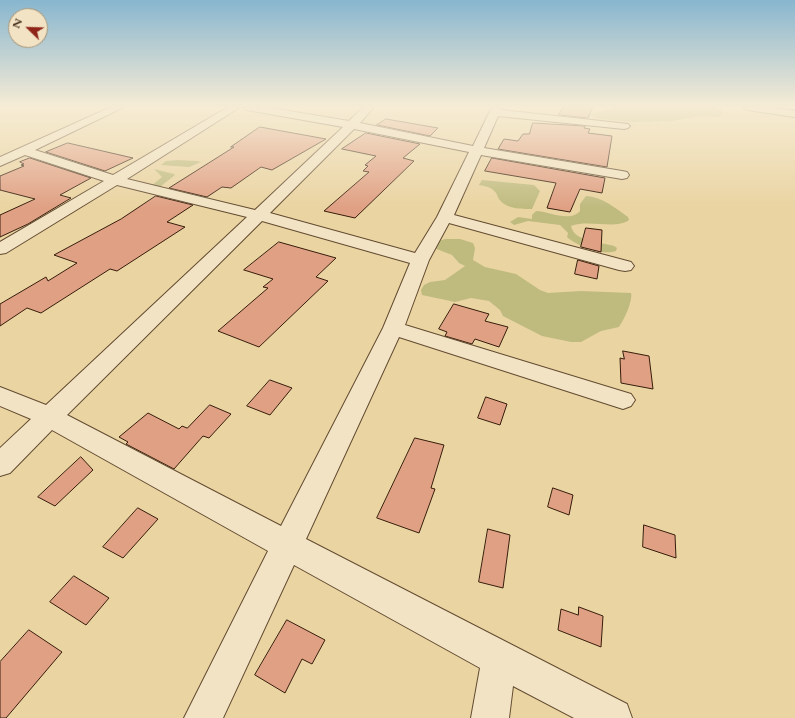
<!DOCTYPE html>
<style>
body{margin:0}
#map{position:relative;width:795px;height:718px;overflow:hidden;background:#ead4a2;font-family:Cardo,serif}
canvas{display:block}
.north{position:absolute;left:8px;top:8px;width:40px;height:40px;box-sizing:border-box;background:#f1e3c3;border:1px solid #a69479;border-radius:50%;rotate:293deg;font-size:11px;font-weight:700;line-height:16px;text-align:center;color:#361d0b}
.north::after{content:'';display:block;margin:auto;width:14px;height:18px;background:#8f2418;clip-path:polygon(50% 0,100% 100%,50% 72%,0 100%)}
</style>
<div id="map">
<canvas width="795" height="718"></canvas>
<div class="north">N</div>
</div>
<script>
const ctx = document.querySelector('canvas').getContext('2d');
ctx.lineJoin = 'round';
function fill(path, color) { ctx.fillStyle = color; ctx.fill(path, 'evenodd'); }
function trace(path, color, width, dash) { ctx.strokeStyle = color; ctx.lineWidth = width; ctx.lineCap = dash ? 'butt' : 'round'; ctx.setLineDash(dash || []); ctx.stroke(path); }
fill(new Path2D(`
 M616,107h96l11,3 -2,6 -2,1 -20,-1 -27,5 -39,1 -33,-3 -11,-4z
 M178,160l19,1 4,1 -12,5 -28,-2 5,-4z
 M154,169l20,5 1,1 -14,11h-10l11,-9z
 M482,180l52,5 6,6 -8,18c-11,0 -26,0 -33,-10 -1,-1 -2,-5 -3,-6 -4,-6 -11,-7 -17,-8z
 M586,196c17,1 29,12 42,21l1,3c-14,10 -40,-1 -58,6 3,16 30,16 43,20l3,2 -1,3c-13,5 -39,-5 -49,-14l1,-4 -8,-8 -32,-4 -14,4 -4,-3 8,-5 14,2v-4l4,-4c13,0 33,12 44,0v-7z
 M445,239h15l13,4 2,5 -2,12 12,7 31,7 24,16 8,3 33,-2 50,2c2,8 -7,27 -12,34l-18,4 -20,11h-10l-29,-6 -39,-20 -3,-6 -11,-9 -18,-3 -16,4 -33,-7 -1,-5 3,-5 6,-3 15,-2 20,-14 -6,-3 -7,-8 -18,-7 5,-7z`), '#bfbb7f');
const building = new Path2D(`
 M563,107h30l-5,11 -29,-3z
 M386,119l52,9 -8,8 -53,-11z
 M533,123l52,3 -1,2 6,1 -2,4 24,3 -5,31 -109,-18 6,-10 14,2 5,-7h6z
 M260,127l66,12 -54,31 -11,-3 -30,21 -9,-1 -15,10 -38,-9 65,-41h-3z
 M366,133l54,11 -17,14 11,3 -59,57 -31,-7 45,-39 -6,-1 5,-5 -3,-1 11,-9 -34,-7z
 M68,143l65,15 -28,13 -59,-19z
 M30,158l61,20 -31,17 11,3 -43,26 -28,13v-22l35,-16 -35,-9v-14l24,-10 -3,-1 3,-1 -4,-2z
 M492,158l113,20 -3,15 -22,-4 -10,23 -23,-4 9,-25 -71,-12z
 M156,196l37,9 -26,17 18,5 -68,44 -7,-2 -69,44 -14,-5 -27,18v-22l46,-27 2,4 29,-18 -23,-8 67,-36z
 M586,228l16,2 -1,22 -20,-5z
 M279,242l57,16 -20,19 12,4 -69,66 -41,-16 50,-43 -5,-1 10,-8 -29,-9z
 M578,260l21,6 -2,13 -22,-5z
 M454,304l35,10 -4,7 23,6 -9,20 -24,-8 -3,5 -27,-8 2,-4 -8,-3z
 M623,351l26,5 4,33 -32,-6 -1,-25 4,1z
 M270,380l22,8 -22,27 -23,-9z
 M486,397l21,7 -7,21 -22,-7z
 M210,405l21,9 -22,24 -6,-2 -29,33 -48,-25 2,-2 -9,-5 29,-24 31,16 3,-3 5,2z
 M415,438l29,7 -13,43 4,1 -16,44 -42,-15z
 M81,457l12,13 -38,36 -17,-9z
 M553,488l20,7 -4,20 -21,-8z
 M138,508l20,11 -35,39 -20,-11z
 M644,525l31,10 1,23 -33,-11z
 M488,529l22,6 -7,53 -24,-6z
 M74,576l35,22 -23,27 -36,-23z
 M579,607l24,9 -2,31 -43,-17 3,-21 17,6z
 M287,620l38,20 -13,24 -10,-5 -17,34 -30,-18z
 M29,630l33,22 -56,66h-6v-56z`);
fill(building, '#e0a084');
trace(building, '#361d0b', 1);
const street = new Path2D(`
 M111,107h13l-89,43 78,25 115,-68h12l-113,72 128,31 88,-83 -96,-17 -5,-3h23l84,14 14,-14h11l-14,16 113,23 19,-39h10l-1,3 127,14 2,2 -2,2 -4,1 -126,-13 -14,32 138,23 5,1 2,3 -2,3 -5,1 -141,-24 -27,60 177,47 3,4 -3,4 -6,1 -6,-1 -170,-47 -20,37 -24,65 226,69 4,6 -4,6 -8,3 -224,-72 -93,202 321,165 5,14h-58l-61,-32 -4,32h-38l9,-50 -186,-103 -71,153h-39l84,-167 -216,-121 -42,43 -10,3v-28l31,-29 -31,-13v-19l46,18 201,-188 -130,-32 -111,68 -6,1v-12l104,-61 -79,-26 -25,11v-9zM354,129l115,23 -32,65 -22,36 -145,-40zM262,221l148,42 -27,65 -102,198 -214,-111z
 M742,107h27l26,4v6l-48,-7z`);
trace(street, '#634b31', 2);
fill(street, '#f1e3c3');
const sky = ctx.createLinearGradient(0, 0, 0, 208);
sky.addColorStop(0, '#88b6cf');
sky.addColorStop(0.51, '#f6ecd5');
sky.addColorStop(1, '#f6ecd500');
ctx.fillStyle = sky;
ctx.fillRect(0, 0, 795, 208);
</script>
